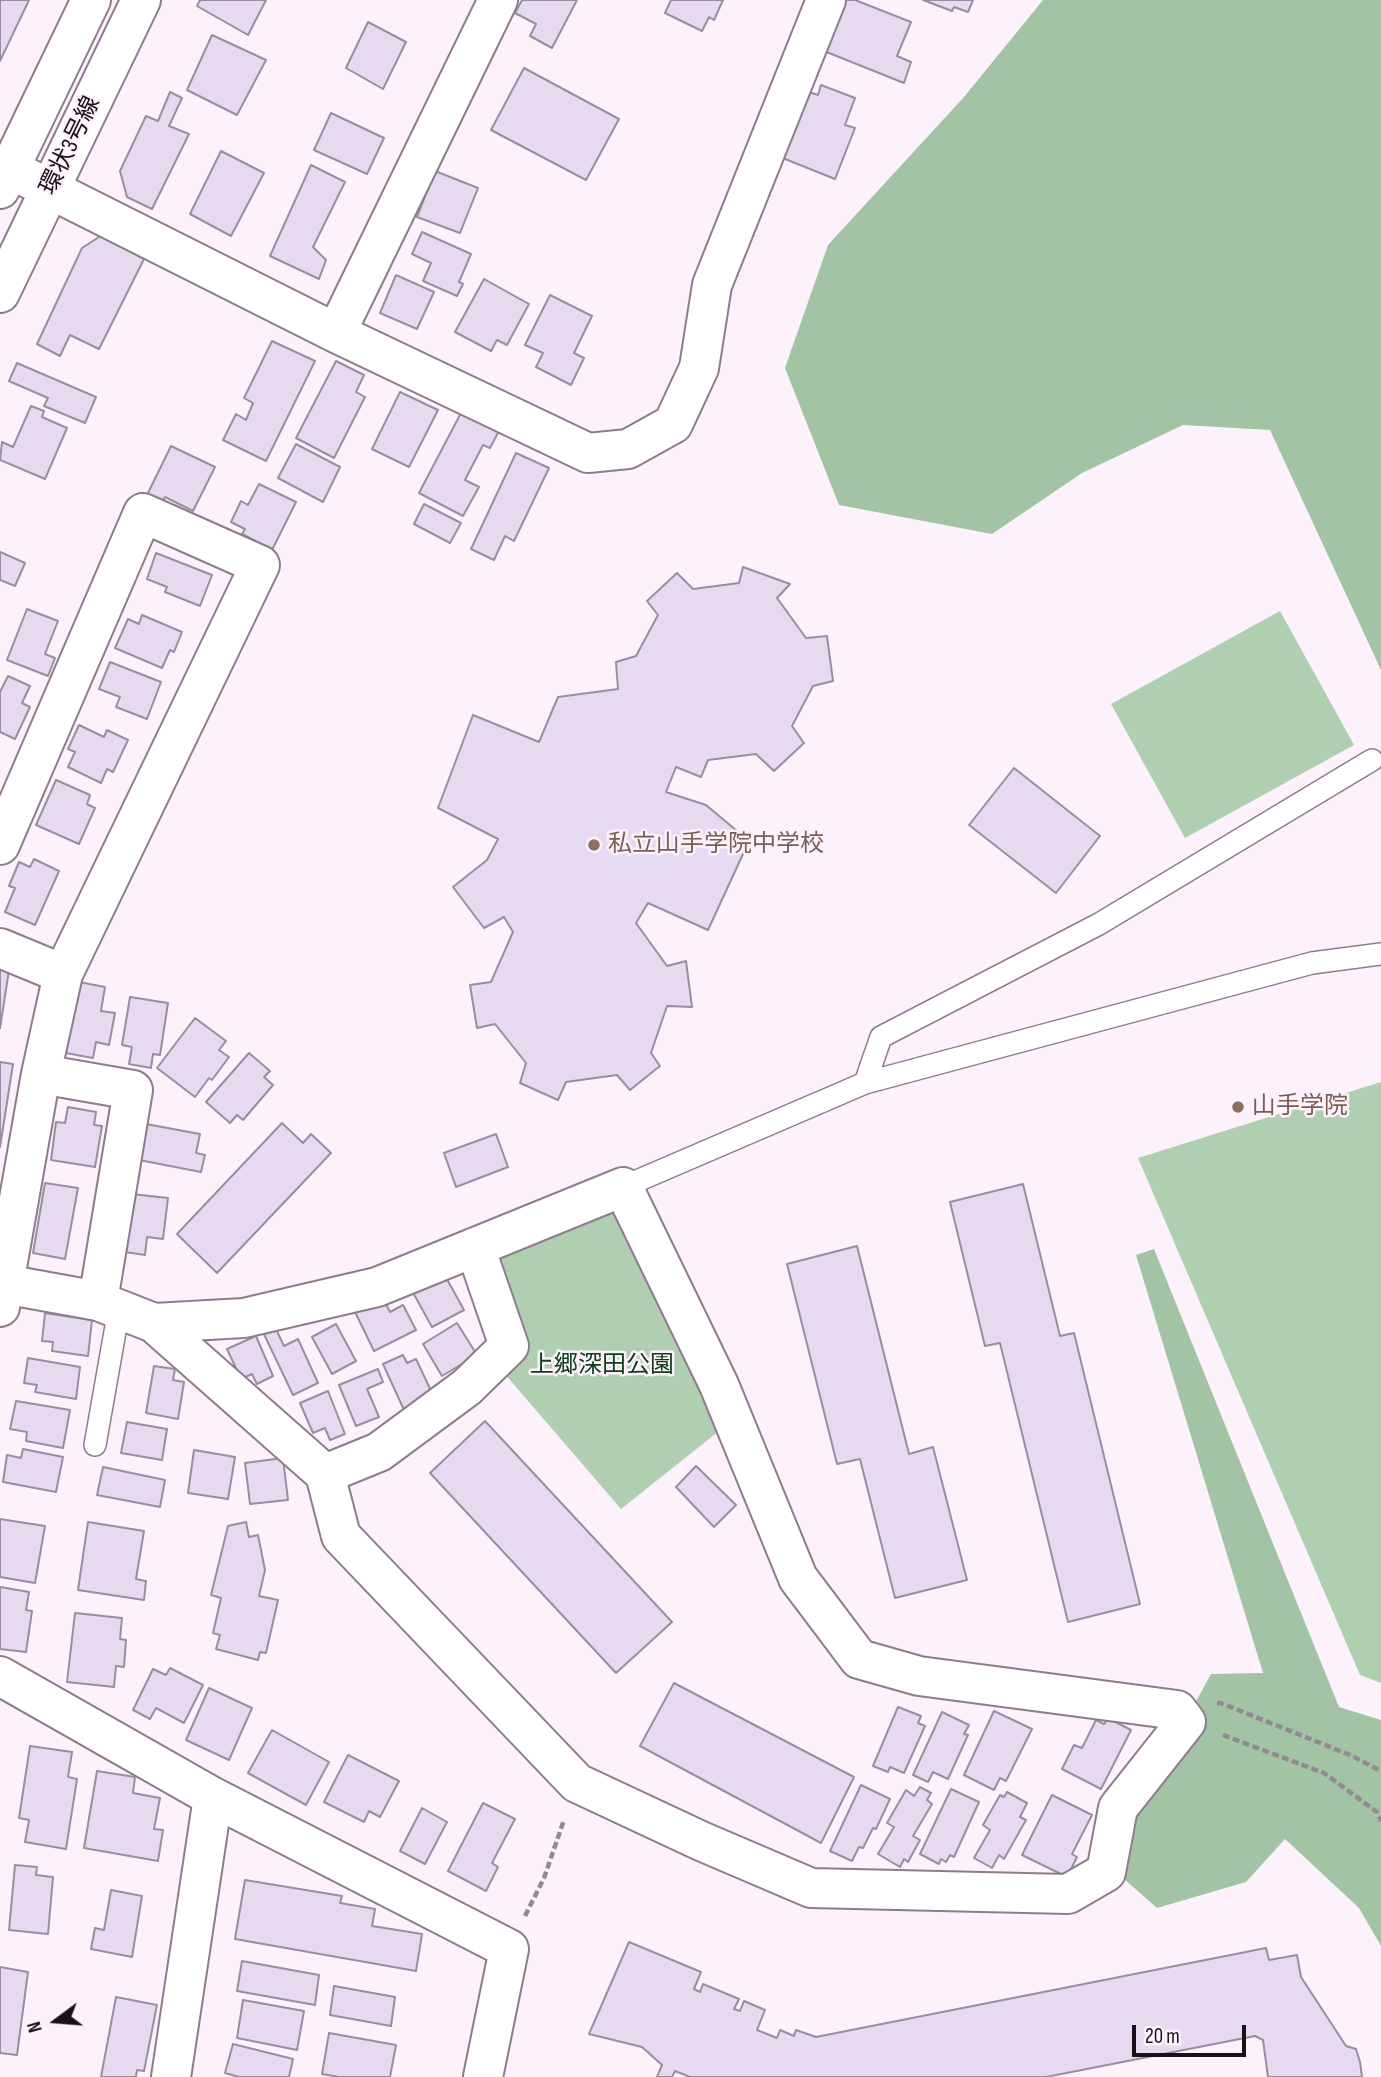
<!DOCTYPE html>
<meta charset="utf-8">
<style>
body{margin:0}
#map{position:relative;width:1381px;height:2077px;overflow:hidden;background:#fdf1fc;font-family:"Sofia Sans Condensed",sans-serif}
canvas{display:block}
.north{position:absolute;left:21px;top:1986px;width:70px;height:70px;-webkit-text-stroke:5px #fdf1fc;paint-order:stroke;rotate:254deg;font-size:19px;font-weight:700;line-height:28px;text-align:center;color:#181117}
.north::after{content:'';display:block;margin:auto;width:24px;height:32px;background:#181117;clip-path:polygon(50% 0,100% 100%,50% 72%,0 100%)}
.scale{position:absolute;left:1132px;top:2025px;width:114px;height:32px;box-sizing:border-box;border:4px solid #181117;border-top:0;padding-left:9px;font-size:21px;line-height:24px;white-space:nowrap;color:#181117;-webkit-text-stroke:5px #fdf1fc;paint-order:stroke}
</style>
<div id="map">
<canvas width="1381" height="2077"></canvas>
<div class="north">N</div>
<div class="scale">20 m</div>
</div>
<script>
const ctx = document.querySelector('canvas').getContext('2d');
ctx.lineJoin = 'round';
function fill(path, color) { ctx.fillStyle = color; ctx.fill(path, 'evenodd'); }
function trace(path, color, width, dash) { ctx.strokeStyle = color; ctx.lineWidth = width; ctx.lineCap = dash ? 'butt' : 'round'; ctx.setLineDash(dash || []); ctx.stroke(path); }
function drawText(font, color, halo, rows, align = 'center') {
  ctx.font = font + ' "Sofia Sans Condensed","Noto Sans JP",sans-serif'; ctx.lineWidth = 5; ctx.setLineDash([]); ctx.textBaseline = 'middle'; ctx.strokeStyle = halo; ctx.fillStyle = color; for (const [text, x, y, turn = 0] of rows) {
    ctx.save(); ctx.translate(x, y); ctx.rotate((+turn || 0) * Math.PI / 180); ctx.textAlign = isNaN(turn) ? turn : align; if (halo) ctx.strokeText(text, 0, 0); ctx.fillText(text, 0, 0); ctx.restore();
  }
}
fill(new Path2D(`
 M1280,611l74,134 -169,93 -74,-134z
 M1381,1082v601l-21,-8 -222,-517z
 M618,1207l101,224 -98,78 -117,-136 -11,-117z`), '#afcfb0');
fill(new Path2D(`
 M1043,0h338v670l-111,-240 -87,-5 -101,48 -90,61 -153,-29 -54,-137 43,-123 136,-148z
 M1154,1249l185,458 42,13v226l-22,-38 -74,-69 -39,43 -89,26 -50,-44 104,-190 52,-1 -127,-418z`), '#a2c3a4');
const building = new Path2D(`
 M0,0h29l-29,61z
 M200,0h66l-18,35 -51,-29z
 M522,0h55l-25,48 -22,-12 6,-12 -21,-11z
 M671,0h52l-9,20 -5,-3 -7,14 -37,-18z
 M844,0h11l56,22 -14,34 14,6 -7,21 -80,-32z
 M923,0h50l-5,12 -14,-5 -2,4z
 M368,22l38,20 -23,47 -37,-21z
 M212,35l54,25 -29,55 -50,-25z
 M524,68l95,51 -33,61 -95,-50z
 M821,85l34,13 -10,27 10,3 -20,51 -55,-22 26,-66 12,4z
 M170,92l12,6 -13,28 20,8 -37,75 -25,-12 -7,-26 26,-55 12,5z
 M331,113l53,25 -17,36 -53,-24z
 M221,151l43,22 -33,63 -41,-22z
 M311,165l34,17 -32,65 13,13 -7,19 -49,-23z
 M435,171l43,17 -18,45 -43,-16z
 M422,232l49,22 -12,28 4,2 -6,12 -34,-15 8,-18 -19,-9z
 M102,235l42,24 -45,90 -29,-14 -10,21 -23,-12 45,-96z
 M396,275l38,17 -17,37 -37,-16z
 M484,279l45,25 -22,41 -10,-5 -6,11 -36,-19z
 M550,295l42,21 -18,37 10,5 -13,27 -35,-18 7,-14 -18,-8z
 M272,341l43,20 -49,100 -43,-21 13,-26 10,6 7,-17 -9,-5z
 M336,361l28,14 -8,17 9,5 -31,61 -38,-20z
 M17,363l79,34 -11,26 -41,-17 4,-8 -39,-17z
 M400,392l38,18 -29,57 -37,-18z
 M31,406l13,5 -2,6 25,11 -22,51 -45,-19 2,-18 11,5z
 M463,409l37,20 -10,19 -7,-3 -18,35 14,7 -16,29 -44,-23z
 M296,444l44,23 -17,35 -45,-24z
 M171,446l44,21 -22,44 -28,-14 -3,5 -15,-7z
 M516,453l33,15 -35,73 -9,-5 -11,24 -23,-11z
 M259,484l37,18 -24,48 -30,-16 3,-5 -14,-7 10,-21 7,4z
 M424,504l37,19 -11,20 -36,-19z
 M0,552l25,11 -10,23 -15,-6z
 M156,553l56,22 -12,31 -35,-14 2,-5 -20,-8z
 M743,567l47,17 -13,14 29,40 21,-2 6,45 -20,5 -21,40 12,17 -30,28 -18,-17 -48,6 -7,17 -25,-10 -10,25 40,13 43,36 -41,89 -60,-27 -12,20 31,43 19,-5 6,46 -25,-1 -16,47 9,13 -30,24 -13,-15 -51,7 -8,18 -38,-17 6,-20 -31,-39 -18,4 -7,-43 21,-3 22,-50 -9,-15 -20,11 -31,-41 34,-27 11,-21 -60,-31 35,-93 66,27 19,-45 60,-8 -2,-27 20,-6 22,-41 -11,-14 30,-28 16,16 46,-6z
 M27,609l31,12 -13,33 10,4 -7,18 -41,-16z
 M142,615l40,17 -8,20 -4,-2 -8,18 -47,-20 13,-29 11,5z
 M110,662l51,20 -14,37 -31,-12 4,-10 -21,-8z
 M8,676l22,10 -8,17 8,4 -15,32 -15,-7v-40z
 M79,725l25,12 3,-7 21,10 -15,32 -6,-3 -6,14 -33,-16 7,-15 -7,-3z
 M1014,768l86,68 -44,57 -87,-68z
 M56,780l34,15 -3,9 8,4 -16,36 -43,-19z
 M34,859l25,12 -24,54 -30,-13 10,-24 -6,-2 10,-24 11,5z
 M0,968l9,2 -9,58z
 M79,982l26,5 -4,24 14,2 -6,32 -13,-3 -3,16 -27,-5z
 M130,997l38,6 -8,52 -7,-1 -2,14 -22,-4 3,-17 -10,-2z
 M195,1018l31,23 -7,9 10,7 -17,23 -3,-2 -14,19 -38,-29z
 M249,1053l21,18 -6,6 9,8 -30,35 -6,-5 -7,8 -24,-21z
 M0,1062l13,2 -13,83z
 M68,1107l28,5 -2,13 8,1 -7,41 -44,-7 5,-38 9,1z
 M282,1123l21,20 8,-9 20,19 -114,120 -40,-39z
 M146,1124l54,10 -4,19 9,2 -4,17 -62,-12z
 M496,1134l12,33 -52,20 -12,-34z
 M45,1183l33,5 -13,71 -32,-6z
 M1023,1184l37,152 14,-3 66,271 -72,18 -68,-279 -15,3 -35,-144z
 M132,1194l36,4 -5,41 -16,-2 -2,18 -20,-3z
 M857,1246l52,208 24,-7 34,133 -72,18 -35,-139 -23,5 -50,-200z
 M443,1272l21,38 -32,17 -21,-38z
 M383,1298l7,14 13,-7 13,25 -42,21 -19,-39z
 M45,1313l47,7 -4,36 -36,-5 1,-9 -11,-1z
 M457,1323l20,32 -35,21 -19,-32z
 M336,1324l20,37 -24,13 -20,-37z
 M275,1327l9,19 14,-7 20,44 -25,12 -30,-63z
 M256,1336l17,40 -16,8 -5,-10 -11,5 -14,-30z
 M403,1355l4,8 9,-4 18,38 -30,13 -21,-46z
 M28,1358l52,9 -4,32 -41,-7 2,-7 -13,-2z
 M154,1366l21,3 -2,11 11,2 -6,37 -32,-6z
 M378,1369l5,13 -16,7 12,28 -23,9 -17,-41z
 M328,1391l17,43 -15,6 -5,-12 -12,5 -13,-30z
 M16,1401l54,9 -7,38 -37,-7 1,-9 -17,-3z
 M485,1421l187,201 -56,51 -186,-200z
 M127,1422l40,7 -5,31 -41,-7z
 M23,1449l40,8 -7,35 -53,-10 4,-27 14,3z
 M194,1450l41,7 -7,42 -40,-6z
 M283,1458l5,42 -38,4 -5,-41z
 M696,1466l40,39 -22,22 -38,-40z
 M103,1467l62,13 -5,27 -63,-12z
 M0,1519l45,7 -10,57 -35,-6z
 M88,1522l56,9 -8,48 10,2 -2,19 -66,-10z
 M246,1522l3,15 9,-2 7,35 -6,26 19,4 -12,53 -6,-1 -2,8 -42,-11 4,-14 -7,-2 8,-35 -10,-3 17,-69z
 M0,1587l29,5 -3,18 6,1 -6,41 -26,-3z
 M75,1613l47,5 -2,21 6,1 -2,27 -8,-1 -2,21 -47,-5z
 M170,1668l33,17 -19,38 -28,-15 -6,11 -17,-9 20,-41 13,6z
 M674,1683l180,94 -33,66 -181,-97z
 M209,1688l43,20 -23,52 -43,-20z
 M898,1707l23,9 -3,7 7,3 -21,47 -14,-6 -2,5 -15,-6z
 M994,1711l38,18 -26,52 -6,-3 -6,12 -30,-15z
 M942,1712l27,13 -5,9 4,1 -20,44 -15,-7 -5,10 -15,-7z
 M1108,1718l23,12 -30,59 -39,-20 12,-24 8,3 14,-28 8,4z
 M272,1730l57,32 -23,43 -58,-32z
 M30,1746l42,6 -4,25 9,2 -11,70 -41,-7 4,-22 -10,-2z
 M348,1755l51,26 -19,36 -11,-6 -5,11 -40,-20z
 M97,1771l38,6 -2,16 27,5 -6,31 9,1 -5,31 -74,-13z
 M861,1785l29,14 -14,30 -3,-1 -10,20 -4,-1 -7,14 -22,-10z
 M920,1787l11,6 -4,7 5,4 -19,32 7,4 -12,22 -4,-3 -4,8 -22,-13 16,-27 -7,-4 19,-33 8,6z
 M951,1789l28,13 -25,55 -4,-2 -4,7 -5,-3 -2,5 -19,-10z
 M1007,1792l20,11 -7,14 6,3 -22,39 -5,-4 -7,13 -18,-10 16,-28 -7,-5 17,-30 4,2z
 M1052,1795l40,20 -20,39 5,3 -10,20 -45,-22z
 M483,1803l32,16 -23,44 6,4 -12,24 -38,-20z
 M422,1808l25,14 -22,42 -25,-13z
 M15,1865l22,2 -1,8 17,2 -5,57 -39,-4z
 M245,1880l97,16 -2,7 35,6 -3,17 50,8 -6,37 -181,-32z
 M111,1890l31,6 -10,61 -41,-8 4,-21 9,2z
 M629,1942l72,30 -7,17 6,3 3,-8 36,15 -5,10 6,2 4,-10 21,9 -8,20 20,8 3,-8 14,6 2,-6 20,7 450,-89 3,12 28,-5 4,22 45,69 10,3 4,13 2,15h-94l-5,-37 -8,-4 -209,41h-356l-15,-6 -3,6h-15l5,-12 -20,-18 -53,-13z
 M242,1961l77,14 -4,30 -78,-14z
 M0,1967l28,5 -11,83 -17,-2z
 M334,1986l61,11 -4,29 -61,-11z
 M116,1997l41,8 -13,66 -7,-1 -1,7h-35z
 M243,2000l61,11 -7,39 -60,-12z
 M329,2033l67,12 -6,32h-51l-17,-3z
 M233,2044l60,15 -4,18h-50l-14,-4z`);
fill(building, '#e5daf0');
trace(building, '#988ea2', 2);
const service = new Path2D(`
 M865,1083l16,-46 218,-113 273,-164
 M623,1187l242,-104 447,-120 69,-9
 M95,1445l24,-136`);
const minor = new Path2D(`
 M0,164l336,169 252,120 40,-4 45,-25 26,-56 13,-83 114,-285
 M336,333l162,-333
 M0,845l143,-332 117,52 -197,409
 M0,948l63,26 -22,100 -41,233
 M41,1074l92,16 -35,211
 M4,1284l94,17 56,22 90,-5 133,-31 246,-100 96,198 79,193 61,81 60,17 258,34 9,12 -68,86 -12,64 -38,22 -257,-6 -110,-47 -124,-58 -236,-247 -16,-62 -171,-151
 M325,1474l54,-22 88,-65 42,-41 -34,-99
 M0,1676l213,121 296,152 -26,128
 M171,2077l42,-280`);
const tertiary = new Path2D(`
 M0,189l91,-189
 M0,293l141,-293`);
trace(service, '#8e7c8b', 24);
trace(minor, '#8e7c8b', 42);
trace(tertiary, '#8e7c8b', 42);
trace(new Path2D(`
 M1217,1703h4l129,52 31,16
 M1223,1735l101,38 53,39 4,9
 M525,1916l19,-38 20,-58`), '#938992', 4.5, [7, 3.5]);
trace(service, '#fff', 21);
trace(minor, '#fff', 38);
trace(tertiary, '#fff', 38);
for (const [x, y, r, color] of [
 [594,845,7,"#8d6e63"],
 [1238,1107,7,"#8d6e63"]
]) { const dot = new Path2D(); dot.arc(x, y, r, 0, 2 * Math.PI); ctx.fillStyle = color; ctx.fill(dot); trace(dot, '#fdf1fc', 2.5); }
drawText('24px', '#181117', '#fdf1fc', [
 ["環状3号線",71,146,-64]
]);
drawText('24px', '#785e54', '#fdf1fc', [
 ["私立山手学院中学校",608,845],
 ["山手学院",1252,1107]
], 'left');
drawText('24px', '#0d4017', '#fdf1fc', [
 ["上郷深田公園",602,1366]
]);
</script>
